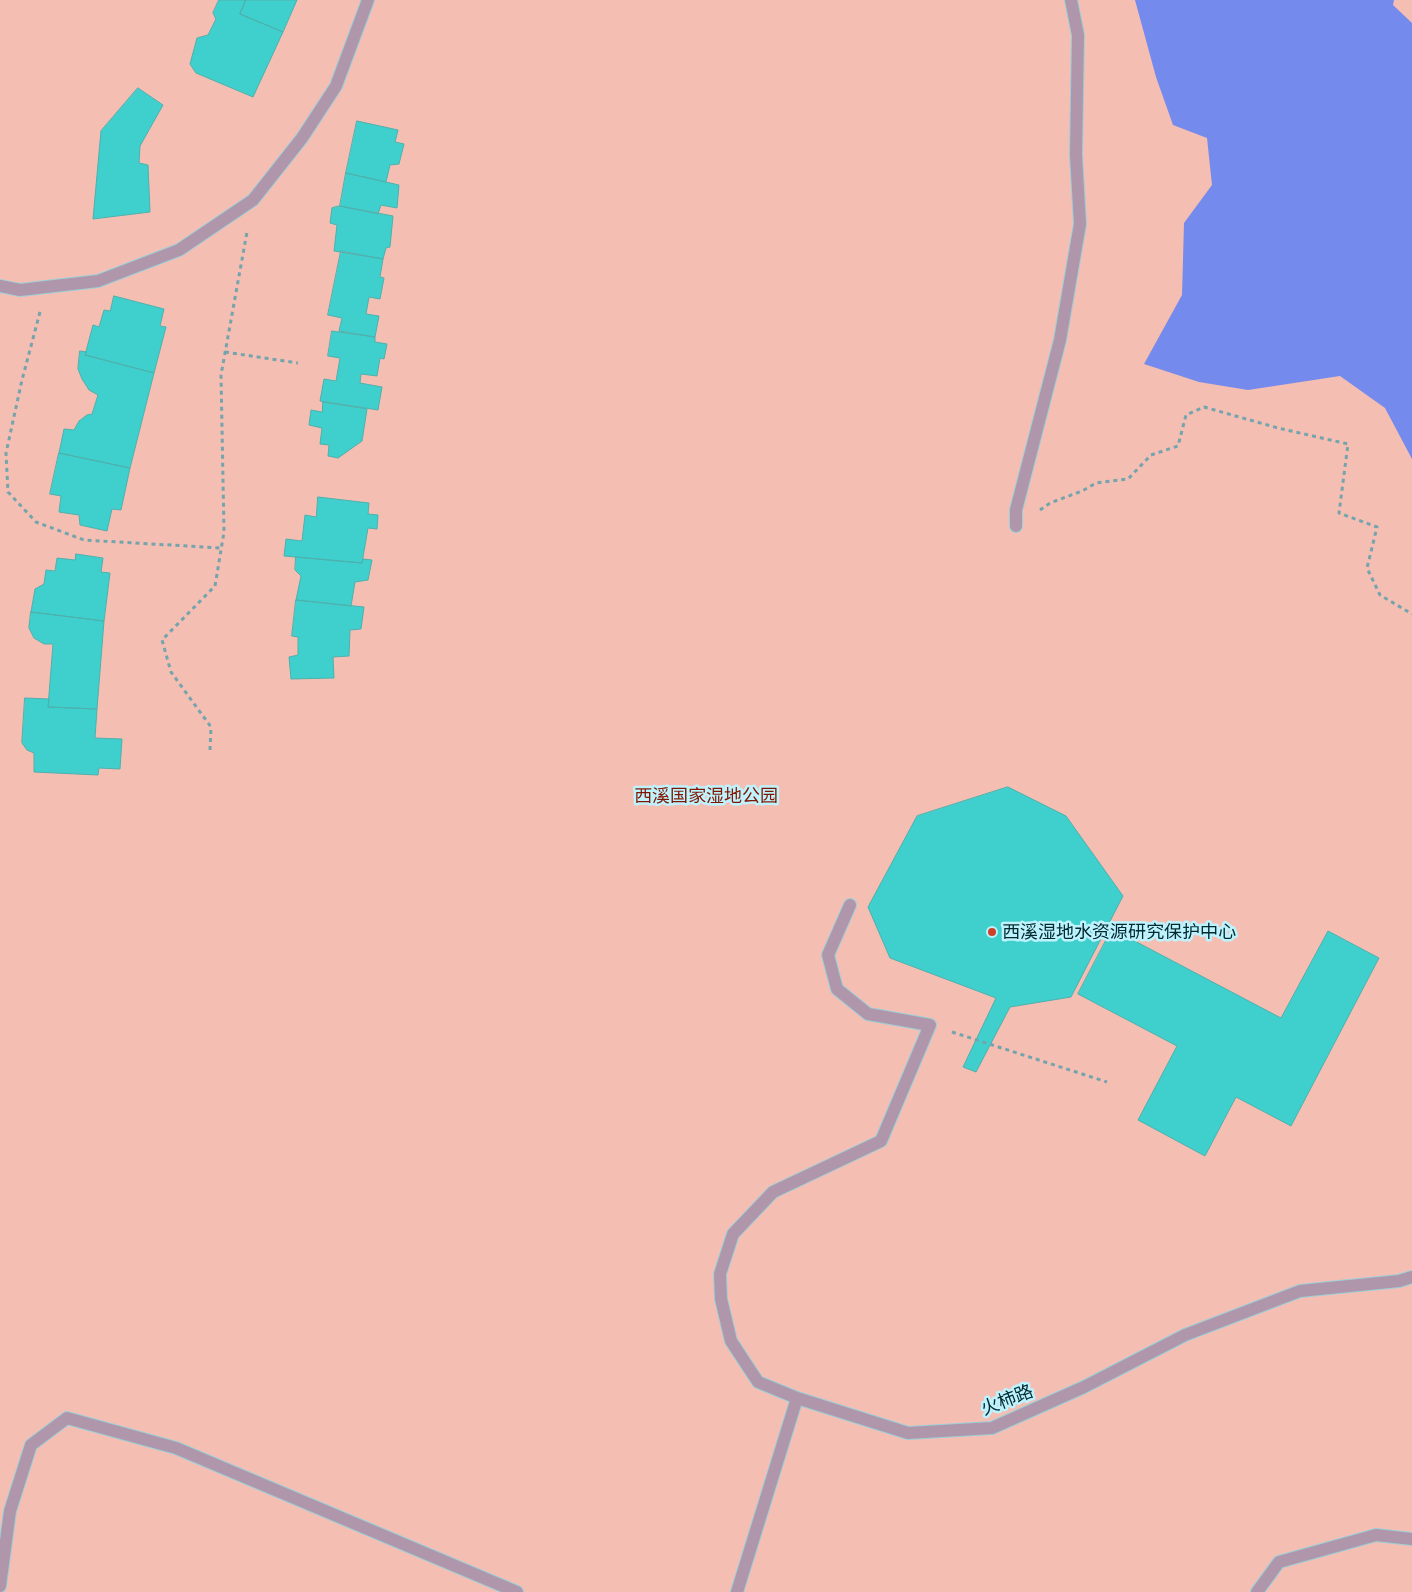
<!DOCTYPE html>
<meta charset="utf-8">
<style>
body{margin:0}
canvas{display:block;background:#bef3fe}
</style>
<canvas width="1412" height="1592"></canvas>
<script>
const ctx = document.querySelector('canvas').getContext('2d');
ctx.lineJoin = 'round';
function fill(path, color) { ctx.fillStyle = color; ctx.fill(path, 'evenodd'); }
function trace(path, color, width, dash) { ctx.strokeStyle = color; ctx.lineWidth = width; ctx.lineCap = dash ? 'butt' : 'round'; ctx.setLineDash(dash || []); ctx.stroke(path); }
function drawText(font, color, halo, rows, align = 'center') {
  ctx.font = font + ' "Exo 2","Noto Sans SC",sans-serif'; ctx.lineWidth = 5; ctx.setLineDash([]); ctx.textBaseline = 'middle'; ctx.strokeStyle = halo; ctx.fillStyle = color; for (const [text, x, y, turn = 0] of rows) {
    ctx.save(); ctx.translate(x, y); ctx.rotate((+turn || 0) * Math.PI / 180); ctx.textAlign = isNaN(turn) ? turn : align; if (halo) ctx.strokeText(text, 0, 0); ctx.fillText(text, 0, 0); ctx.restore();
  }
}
fill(new Path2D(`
 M0,0h1412v1592h-1412z`), '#f5beb2');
fill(new Path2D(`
 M1135,0h259l-1,5 19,18v436l-27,-51 -45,-32 -92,14 -49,-8 -55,-18 38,-69 2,-72 28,-38 -5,-47 -34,-13 -17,-48z`), '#758aed');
const building = new Path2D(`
 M219,0h27l-6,14 43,18 -30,65 -57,-24 -6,-9 7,-26 11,-3 8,-16 -3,-6z
 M246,0h51l-14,32 -43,-18z
 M138,88l25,17 -23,41 -1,17 9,2 2,47 -57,7 8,-88z
 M357,121l41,9 -3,12 9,2 -5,20 -9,1 -4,17 -40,-9z
 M346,173l53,12 -2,23 -16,-3 -3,9 -38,-8z
 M340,206l53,10 -3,31 -4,1 -3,11 -49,-8 3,-26 -7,-2 2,-15z
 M341,251l42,8 -3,18 4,1 -4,21 -11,-2 -3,17 13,2 -4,21 -36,-6 3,-13 -14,-3z
 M114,296l50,13 -4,17 6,1 -12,46 -69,-18 8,-30 6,2 5,-17 6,1z
 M332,331l43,6v5l12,2 -3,15 -4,-1 -3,18 -16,-2 -1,9 22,4 -4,23 -58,-9 4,-22 12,2 4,-23 -12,-2z
 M80,351l7,1 -2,3 69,18 -24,95 -71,-15 5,-24 10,1 5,-9 8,-6 5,-1 6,-19 -9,-5 -7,-11 -4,-10z
 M323,402l44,7 -5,32 -24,17 -10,-2 1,-11 -9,-1 2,-16 -13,-3 2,-15 11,2z
 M59,453l71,15 -9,42 -9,-1 -5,22 -27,-6 -1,-10 -20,-3 2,-16 -11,-2z
 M318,497l51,6 -1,11 10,1 -1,14 -9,-1 -6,35 -78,-7 2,-17 16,2 3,-26 11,2z
 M76,554l27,4 -2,14 9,1 -6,48 -73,-9 4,-23 9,-5 2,-14 9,1 2,-13 18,2z
 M296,557l66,6 1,-4 9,1 -4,20 -13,2 -4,24 -55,-6 5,-24 -6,-6z
 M296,600l68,7 -3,22 -11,1 -1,26 -16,1 1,21 -43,1 -2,-22 9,-2v-18l-6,-1z
 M31,612l73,9 -7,88 -49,-2 5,-63h-9l-10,-6 -5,-10z
 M25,698l24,1 -1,8 49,2 -2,29 27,1 -2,30 -21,-1 -1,7 -64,-3v-19l-7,-3 -5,-7z
 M1008,787l58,29 57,80 -52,101 -61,10 -34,65 -13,-5 33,-69 -106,-40 -22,-51 49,-91z
 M1112,929l169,89 47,-87 51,27 -88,168 -55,-29 -31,59 -67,-36 39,-74 -99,-52z`);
fill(building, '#3fd0cd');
trace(building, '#4eb1ae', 1);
const service = new Path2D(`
 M0,286l20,4 78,-9 81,-31 74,-50 49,-62 34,-52 32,-86
 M1016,526v-16l44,-170 20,-116 -4,-69 2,-120 -7,-35
 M797,1398l-39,-16 -27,-41 -10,-42 -1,-25 13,-40 40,-42 108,-51 49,-116 -62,-11 -31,-25 -9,-34 22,-50
 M0,1586l10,-75 21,-66 36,-27 109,30 341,144
 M737,1592l60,-194 111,35 84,-5 92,-41 101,-52 115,-44 99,-10 13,-4
 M1257,1592l22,-30 97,-27 36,4`);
trace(service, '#9ccfd9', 14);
trace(new Path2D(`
 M40,312l-18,68 -16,73 2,39 28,30 48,18 137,8
 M225,352l73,11
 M1040,510l10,-7 32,-12 14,-8 32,-4 23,-24 27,-9 8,-31 18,-8 74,21 70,16 -9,69 38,14 -10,41 13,27 32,19
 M210,750l1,-23 -40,-55 -9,-32 53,-54 9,-54 -3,-157 26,-143
 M952,1032l155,50`), '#74a4ad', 3, [4, 4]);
trace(service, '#b096ab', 12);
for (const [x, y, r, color] of [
 [992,932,5,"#cc4127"]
]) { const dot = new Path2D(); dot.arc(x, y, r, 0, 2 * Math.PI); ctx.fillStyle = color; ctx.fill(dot); trace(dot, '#bef3fe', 2); }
drawText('18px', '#801601', '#bef3fe', [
 ["西溪国家湿地公园",706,796]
]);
drawText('18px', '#002930', '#bef3fe', [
 ["西溪湿地水资源研究保护中心",1002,932]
], 'left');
drawText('18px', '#002930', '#bef3fe', [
 ["火柿路",1007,1400,-21]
]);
</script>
